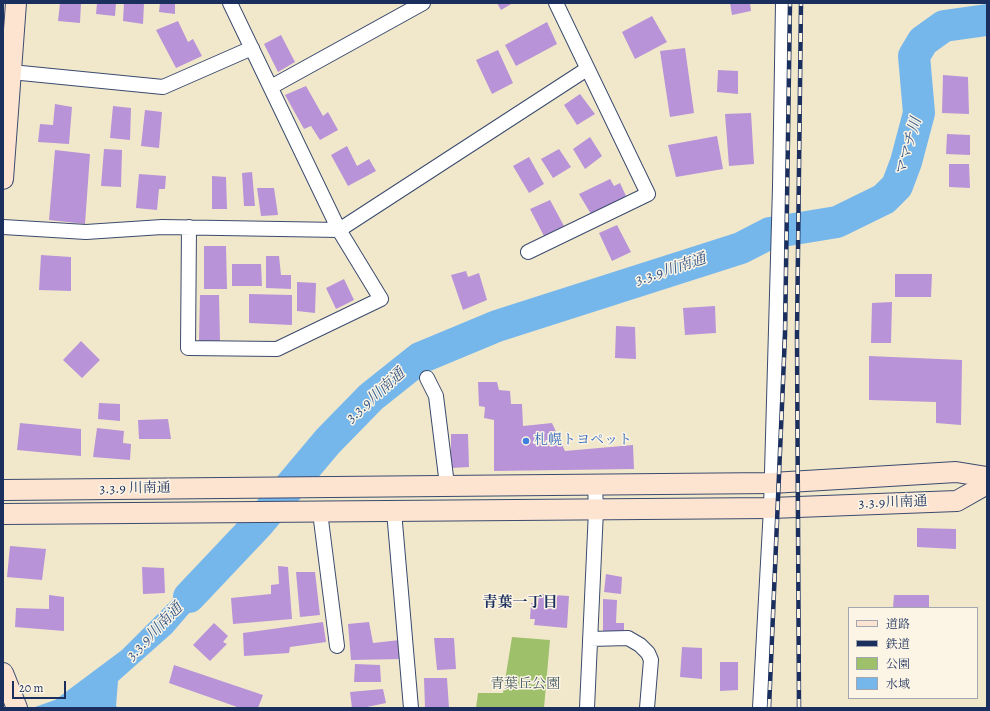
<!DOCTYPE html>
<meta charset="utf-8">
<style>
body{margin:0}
#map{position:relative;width:990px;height:711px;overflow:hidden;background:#f1e8cc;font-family:Alegreya,"Noto Serif JP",serif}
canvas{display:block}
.frame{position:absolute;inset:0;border:4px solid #1b2f5e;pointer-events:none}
.legend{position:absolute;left:848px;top:607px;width:130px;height:92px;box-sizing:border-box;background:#fcf5e5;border:1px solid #a2a6af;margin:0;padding:5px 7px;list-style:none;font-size:12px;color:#1b2f5e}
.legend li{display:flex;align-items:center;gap:8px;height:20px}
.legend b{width:20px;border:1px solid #a2a6af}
.scale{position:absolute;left:12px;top:681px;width:54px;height:18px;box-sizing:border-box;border:2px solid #1b2f5e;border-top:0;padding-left:5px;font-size:12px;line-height:14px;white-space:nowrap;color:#1b2f5e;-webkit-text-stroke:3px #fcf5e5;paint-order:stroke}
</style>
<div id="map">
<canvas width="990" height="711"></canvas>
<div class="frame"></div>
<ul class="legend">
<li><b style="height:5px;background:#fde4d1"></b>道路</li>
<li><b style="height:5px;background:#1b2f5e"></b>鉄道</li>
<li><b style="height:11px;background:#9fc06a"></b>公園</li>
<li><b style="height:11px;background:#76b7eb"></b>水域</li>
</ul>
<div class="scale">20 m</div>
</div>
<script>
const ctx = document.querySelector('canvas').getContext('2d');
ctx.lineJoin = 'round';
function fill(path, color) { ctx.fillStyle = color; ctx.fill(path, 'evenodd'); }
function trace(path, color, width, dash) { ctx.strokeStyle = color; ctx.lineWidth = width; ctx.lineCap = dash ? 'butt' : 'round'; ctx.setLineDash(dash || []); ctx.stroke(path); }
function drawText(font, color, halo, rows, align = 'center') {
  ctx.font = font + ' Alegreya,"Noto Serif JP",serif'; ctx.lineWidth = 3; ctx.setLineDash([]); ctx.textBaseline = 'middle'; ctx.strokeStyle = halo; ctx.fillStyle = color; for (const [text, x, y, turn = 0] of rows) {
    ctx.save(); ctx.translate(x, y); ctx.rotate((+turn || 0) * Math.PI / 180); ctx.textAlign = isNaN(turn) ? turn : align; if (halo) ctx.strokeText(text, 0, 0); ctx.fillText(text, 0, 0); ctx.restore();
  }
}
fill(new Path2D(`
 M512,637l38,3 -6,68h-68l2,-15h25z`), '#9fc06a');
fill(new Path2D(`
 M211,561l17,7 -56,65 -54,48 -2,25 3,2h-87l23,-8 67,-50z`), '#76b7eb');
trace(new Path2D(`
 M189,597l70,-74 69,-82 43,-44 49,-39 77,-32 244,-78 29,-15 67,-11 47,-23 13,-13 9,-24 13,-49 -5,-57 9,-15 21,-15 43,-6`), '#76b7eb', 32);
fill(new Path2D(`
 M60,3h21l-1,20 -22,-2z
 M97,3h19l-1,13 -19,-2z
 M124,3h20l-1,21 -20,-3z
 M160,3h15v11l-16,-2z
 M497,3h16l-12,7z
 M730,3h20l1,8 -19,4z
 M652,16l15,26 -32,17 -13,-27z
 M178,21l10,21 5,-3 9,17 -26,12 -20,-38z
 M547,22l10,22 -41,22 -11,-21z
 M281,35l14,27 -17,10 -14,-28z
 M685,48l9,65 -24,4 -10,-66z
 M498,50l15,33 -21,11 -16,-34z
 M718,70l20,1v23l-21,-2z
 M943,75l25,2 1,37 -27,-1z
 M306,86l17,30 5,-4 10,18 -18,10 -9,-14 -7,3 -19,-34z
 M580,94l15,20 -18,11 -13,-20z
 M55,104l17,3 -3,37 -31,-2 2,-18 13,1z
 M113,106l18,2 -1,32 -20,-2z
 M145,110l17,2 -3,36 -18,-2z
 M751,113l3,51 -25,2 -4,-52z
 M947,134l23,1v20l-24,-1z
 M717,136l6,33 -47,8 -8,-32z
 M590,137l12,19 -17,13 -12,-20z
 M347,146l10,20 12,-7 7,12 -28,15 -17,-31z
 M104,149l18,1 -1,37 -20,-1z
 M559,149l12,18 -18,11 -12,-19z
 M55,150l35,4 -5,70 -36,-4z
 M529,157l15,27 -15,9 -16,-27z
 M949,164h20l1,24 -21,-1z
 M252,172l3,34h-11l-2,-33z
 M139,174l27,2 -1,13h-6l-2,21 -21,-2z
 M212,176l14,1 1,32h-15z
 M610,179l4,7 6,-3 6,13 -35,18 -12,-20z
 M257,188h17l4,27 -17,1z
 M550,200l14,26 -20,10 -14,-27z
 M617,225l14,27 -19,9 -13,-28z
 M204,246h22l1,43h-23z
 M41,255l30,2v34l-32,-1z
 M266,256h13l2,19h10v14l-25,-1z
 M232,264h29l1,22h-30z
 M466,271l2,6 11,-4 8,27 -24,10 -12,-35z
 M895,274h37l-1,23h-36z
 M344,279l10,21 -18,9 -10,-21z
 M297,282l19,1 -1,30 -18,-2z
 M249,294l43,1v30l-43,-2z
 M200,295h19l1,46h-21z
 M892,302l-1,41h-20l1,-40z
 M715,306l1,27 -31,2 -2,-27z
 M616,326l19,1 1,32 -21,-1z
 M81,341l19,19 -18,18 -19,-18z
 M869,356l93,4 -1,65 -25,-2v-21l-67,-2z
 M478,382h19l2,8 11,1 1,13h11l1,22 29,-3 13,28 68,-6 1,24 -140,2v-51l-10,-2 1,-11 -6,-1z
 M99,403l21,1v17l-22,-2z
 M168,419l3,20h-32l-1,-19z
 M20,423l61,6v27l-64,-6z
 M97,428l27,3 -1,12 8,1 -1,16 -37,-3z
 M451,434h17l1,33 -18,1z
 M917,528l39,1v20l-39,-2z
 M10,546l36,3 -4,31 -35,-3z
 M278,566l10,1 4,52 -59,5 -2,-26 40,-4v-9l8,-1z
 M142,567l22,1 1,25 -22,1z
 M296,572h19l5,43 -20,2z
 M606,574l16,3 -1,17 -17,-2z
 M539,594l30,2 -2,32 -33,-3 1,-6h-5l1,-16 7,1z
 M49,595l15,2v34l-49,-4 1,-19 33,1z
 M894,595h35v13h-36z
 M603,599l14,1 -1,23h8v11l-21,-1z
 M323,622l3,20 -36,5 -1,6 -45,3 -1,-23z
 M369,622l4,21 27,-3 2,19 -51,1 -3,-36z
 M214,623l14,13 -5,6 4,2 -17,17 -17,-16z
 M434,638h20l2,31 -19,1z
 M682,647l20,1v31l-22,-2z
 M720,662h18v28l-18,1z
 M355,664l25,1 1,17h-27z
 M174,665l89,30 -5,13h-18l-71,-25z
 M424,678h23l2,30h-24z
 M383,689l3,14 -19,4 1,1h-16l-2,-16z`), '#b893d7');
const street = new Path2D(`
 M11,72l152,15 89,-39
 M271,87l152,-84
 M3,227l83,5 76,-5 177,3 248,-161
 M189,227l-1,121 89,1 104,-50 -42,-69 -109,-227
 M528,252l120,-58 -92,-191
 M427,378l9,18 11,89
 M394,511l17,197
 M320,512l17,134
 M590,639l38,-1 12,7 8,8 3,7 -4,48
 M587,708l9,-198 -1,-25
 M760,708l11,-200 9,-321 3,-184`);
const secondary = new Path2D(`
 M3,179l13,-176
 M3,490l769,-7 184,-11 31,5
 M3,514l768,-6 186,-7 30,-17
 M3,673l14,35`);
trace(street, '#3b4b6e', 16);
trace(secondary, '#3b4b6e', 22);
trace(street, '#fff', 14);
trace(secondary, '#fde4d1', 20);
const rail = new Path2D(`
 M769,708l16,-373 5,-332
 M799,708l-2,-373 4,-332`);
trace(rail, '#1b2f5e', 4.5);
trace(rail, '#fcf5e5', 3, [9]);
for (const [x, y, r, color] of [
 [526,441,4,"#3f7fe0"]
]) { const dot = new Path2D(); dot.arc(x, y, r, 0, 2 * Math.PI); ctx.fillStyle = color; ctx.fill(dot); trace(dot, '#fcf5e5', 1.5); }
drawText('14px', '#366cbe', '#fcf5e5', [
 ["札幌トヨペット",534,441]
], 'left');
drawText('14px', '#1b2f5e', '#fcf5e5', [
 ["3.3.9 川南通",135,489,-1],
 ["3.3.9川南通",893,503,-2]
]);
drawText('14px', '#435a62', '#fcf5e5', [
 ["青葉丘公園",525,685]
]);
drawText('italic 15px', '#365888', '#fcf5e5', [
 ["ママチ川",909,147,-74],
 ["3.3.9川南通",671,270,-18],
 ["3.3.9川南通",376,396,-42],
 ["3.3.9川南通",155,632,-46]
]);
drawText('bold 15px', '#1b2f5e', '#fcf5e5', [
 ["青葉一丁目",520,603]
]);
</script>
